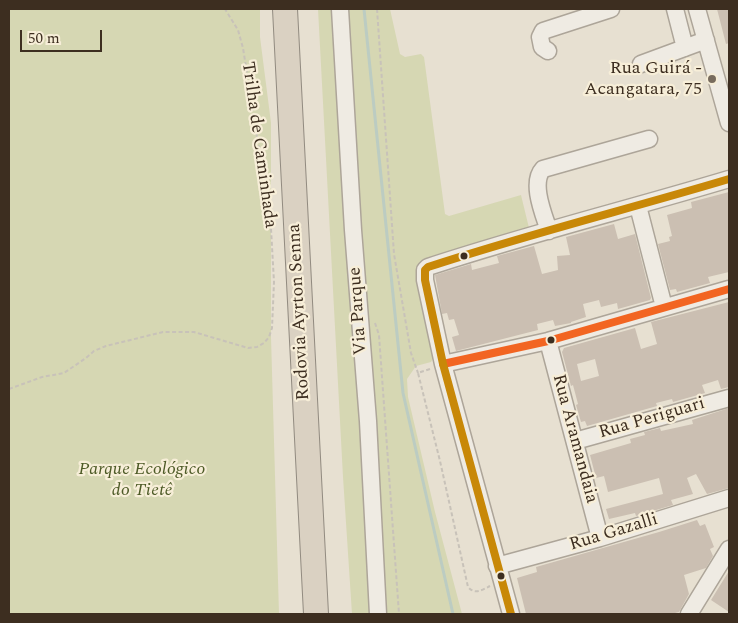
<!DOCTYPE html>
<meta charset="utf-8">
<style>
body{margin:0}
#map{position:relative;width:738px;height:623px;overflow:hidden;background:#e7e0d1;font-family:Spectral,serif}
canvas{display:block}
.frame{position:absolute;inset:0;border:10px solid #3d2e20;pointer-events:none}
.scale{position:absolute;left:20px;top:30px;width:82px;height:22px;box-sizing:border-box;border:2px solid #3d2e20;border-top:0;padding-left:6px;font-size:15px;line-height:18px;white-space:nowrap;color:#3d2e20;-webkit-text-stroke:4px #f7eed8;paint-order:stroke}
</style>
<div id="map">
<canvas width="738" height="623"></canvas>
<div class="frame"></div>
<div class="scale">50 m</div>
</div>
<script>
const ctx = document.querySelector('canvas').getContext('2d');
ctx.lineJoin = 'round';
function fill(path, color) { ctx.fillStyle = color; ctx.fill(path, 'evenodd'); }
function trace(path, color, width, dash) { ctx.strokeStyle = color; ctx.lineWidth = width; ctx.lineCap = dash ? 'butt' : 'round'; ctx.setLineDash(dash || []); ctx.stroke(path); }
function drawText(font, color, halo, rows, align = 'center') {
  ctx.font = font + ' Spectral,serif'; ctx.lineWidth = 4.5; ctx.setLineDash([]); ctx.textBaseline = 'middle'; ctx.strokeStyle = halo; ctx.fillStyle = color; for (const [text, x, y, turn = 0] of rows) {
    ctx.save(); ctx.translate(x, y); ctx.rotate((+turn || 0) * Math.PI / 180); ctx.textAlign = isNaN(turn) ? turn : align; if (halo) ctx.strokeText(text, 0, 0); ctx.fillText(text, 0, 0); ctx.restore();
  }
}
fill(new Path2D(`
 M9,9h251v28l11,86v214l8,277h-270z
 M318,9h72l10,45 5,3 16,-3 3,3 21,157 4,2 72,-21 8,33 -106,33 13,92 -5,9 -15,4 -9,13 1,18 27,115 27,102h-110l-9,-137z`), '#d6d7b3');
trace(new Path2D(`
 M364,9l39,384 50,221`), '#bcccc2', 3);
fill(new Path2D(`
 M717,9h12v34l-3,1z
 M729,192v80l-21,5 2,6 -33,9 -1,-3 -6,1 -12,-46 12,-3 -1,-4 3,-1 -5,-21 25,-7 -1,-6z
 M614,224l4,15 17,-5 16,64 -1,2 -32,9 -1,-6 -16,4 -2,-7 -16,4 3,13 -15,5v1l-16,3 -2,-6 -16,4 1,6 -82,21 -4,-14 7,-2 -5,-16 -5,1 -2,-7 -5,1 -7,-39 36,-11 1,6 27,-7 -2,-7 37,-10 8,28 16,-4 -1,-14 13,-1 -4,-18z
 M729,302v85l-8,2 -3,-9 -16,5 3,8 -32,9 -1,-3 -16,4 1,3 -70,20 -2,-5 -4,1 -5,-17 2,-1 -5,-19 -2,1 -9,-34 2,-4 71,-20 6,21 16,-5 -6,-22zM595,359l4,17 -18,5 -4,-17z
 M729,408v80l-22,6 -11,-20 -9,4 6,16 -22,6 2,5 -37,11 -1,-3 -26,6 -3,-10 57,-15 -4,-16 -51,14 -4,-16 -8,2 -6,-23 41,-12 -1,-4 15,-4 -1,-3 16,-4 1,3 32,-7 -1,-4z
 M697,520l3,6 5,-2 9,23 -4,2 3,7 -7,12 -22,7 5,19 -10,18 -8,2h-145l-9,-36 20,-6 -1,-5 123,-35z
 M729,571v41l-18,-12z`), '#cbbfb2');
const minor = new Path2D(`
 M340,9l13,221 15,191 10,193
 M675,9l10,39
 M697,9l32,114
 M548,51l-6,-4 -2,-10 3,-6 68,-22
 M641,64l65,-24
 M638,206l26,101
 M549,231c-5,-16 -19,-48 -6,-62l106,-30
 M548,341l52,197
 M443,364l105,-23 181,-52
 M575,441l154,-43
 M497,566l103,-28 129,-40
 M511,614l-68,-250 -18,-84v-10l3,-3c100,-33 201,-58 301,-88
 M689,614l40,-65`);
const highway = new Path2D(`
 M285,9l31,605`);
trace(minor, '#ada599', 19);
trace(highway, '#928b80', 26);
trace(new Path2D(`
 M377,9l17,245 17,99 7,20
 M375,323l4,12 20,279
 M430,369l-12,4 22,88 28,126c7,8 14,3 22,-1
 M9,389l33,-12 22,-4 22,-15 8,-7 12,-5 57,-14h31l54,16 9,-1 7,-4 5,-6 3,-9 2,-46 -5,-89 -12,-56 -14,-89 -5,-18 -13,-21`), '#c8c2b9', 2, [4, 2.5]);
trace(minor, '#efebe3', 16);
trace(highway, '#dad1c2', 24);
trace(new Path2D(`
 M443,364l105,-23 181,-52`), '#f26522', 8);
trace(new Path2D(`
 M511,614l-68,-250 -18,-84v-10l3,-3c100,-33 201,-58 301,-88`), '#c88808', 8);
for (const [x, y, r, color] of [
 [712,79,5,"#786c5e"],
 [464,256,4.5,"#3d2e20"],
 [551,340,4.5,"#3d2e20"],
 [501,576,4.5,"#3d2e20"]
]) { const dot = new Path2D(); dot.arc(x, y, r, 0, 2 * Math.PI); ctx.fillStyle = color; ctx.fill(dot); trace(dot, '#f7eed8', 2); }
drawText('18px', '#3d2e20', '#f7eed8', [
 ["Rua Guirá -",702,69],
 ["Acangatara, 75",702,90]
], 'right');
drawText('18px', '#3d2e20', '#f7eed8', [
 ["Trilha de Caminhada",258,145,82],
 ["Via Parque",359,311,-94],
 ["Rodovia Ayrton Senna",300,312,-93],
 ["Rua Periguari",652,419,-16],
 ["Rua Aramandaia",574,439,75],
 ["Rua Gazalli",614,533,-17]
]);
drawText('italic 18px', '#4d5a26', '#f7eed8', [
 ["Parque Ecológico",142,470],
 ["do Tietê",142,491]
]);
</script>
